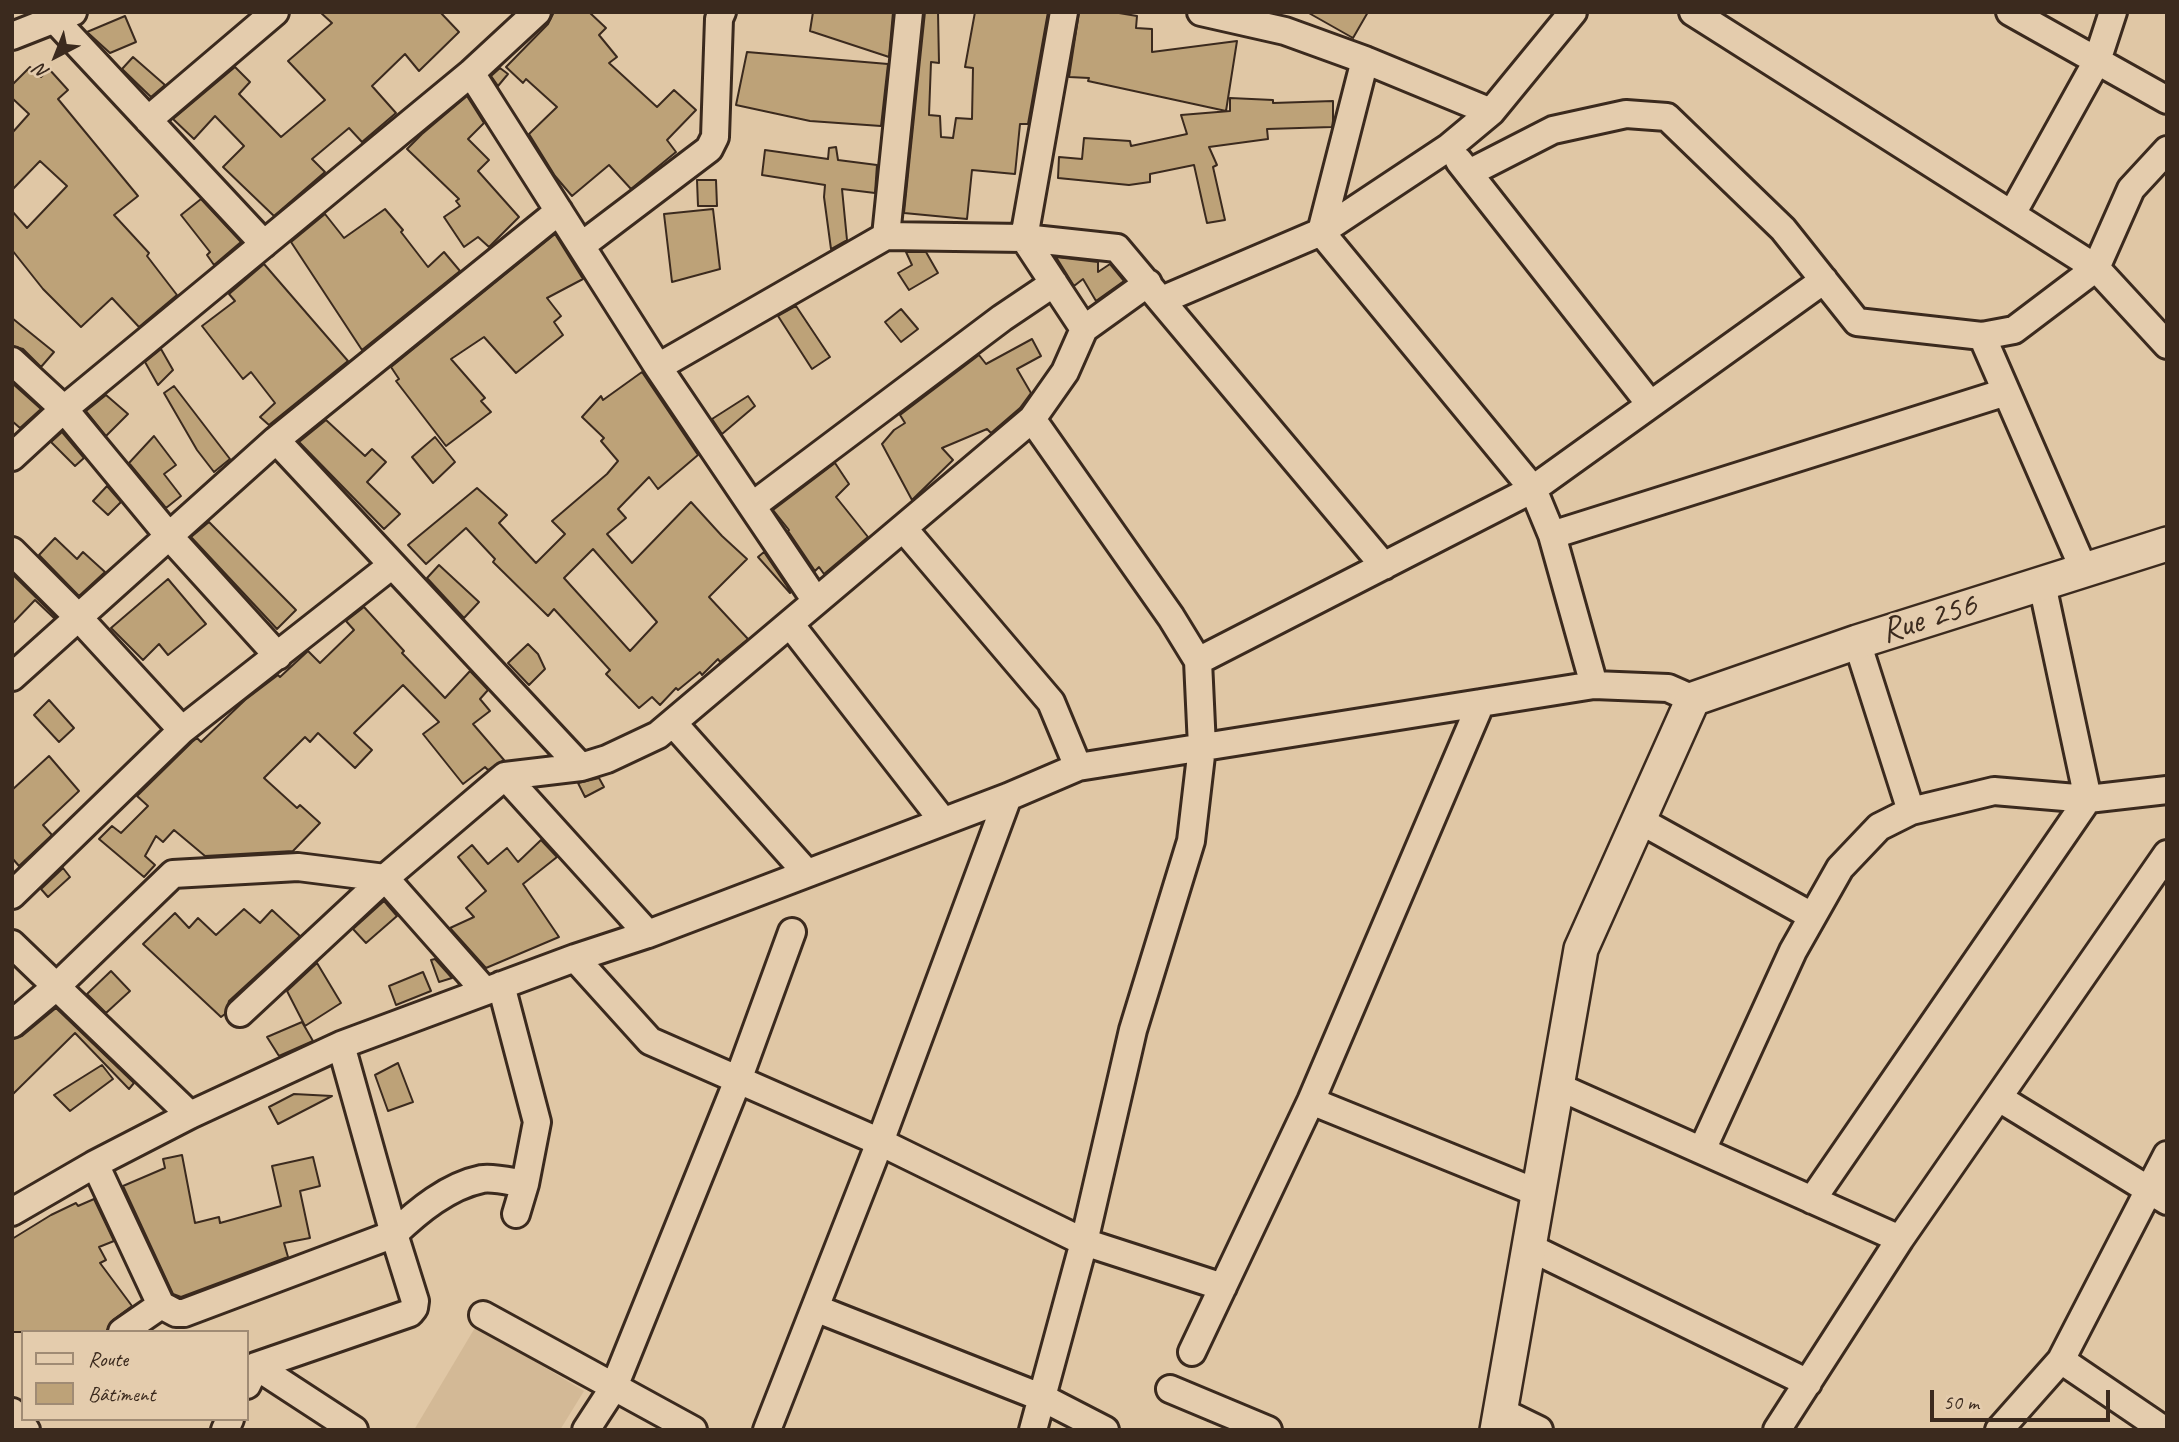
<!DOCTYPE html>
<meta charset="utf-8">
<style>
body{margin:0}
#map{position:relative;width:2179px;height:1442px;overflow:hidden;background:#e0c7a5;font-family:Caveat,sans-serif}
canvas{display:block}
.frame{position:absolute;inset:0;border:14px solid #3b2a1e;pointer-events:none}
.legend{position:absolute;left:21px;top:1330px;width:228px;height:91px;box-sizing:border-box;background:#e4ccad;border:2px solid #a08b74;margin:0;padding:9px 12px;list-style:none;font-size:21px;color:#3b2a1e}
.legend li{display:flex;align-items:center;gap:14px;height:35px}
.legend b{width:35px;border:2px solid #a08b74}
.north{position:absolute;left:21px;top:21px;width:70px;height:70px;-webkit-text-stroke:5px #e4ccad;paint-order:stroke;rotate:222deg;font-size:19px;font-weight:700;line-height:28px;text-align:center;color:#3b2a1e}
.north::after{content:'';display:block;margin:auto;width:24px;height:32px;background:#3b2a1e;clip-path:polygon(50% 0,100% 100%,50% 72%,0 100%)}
.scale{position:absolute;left:1930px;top:1390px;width:180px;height:32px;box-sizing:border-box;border:4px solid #3b2a1e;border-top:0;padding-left:9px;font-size:21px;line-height:24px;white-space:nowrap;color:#3b2a1e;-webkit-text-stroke:5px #e4ccad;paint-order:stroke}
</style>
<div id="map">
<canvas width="2179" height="1442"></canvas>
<div class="frame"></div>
<ul class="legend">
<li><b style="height:9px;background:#e4ccad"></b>Route</li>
<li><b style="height:19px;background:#bda278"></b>Bâtiment</li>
</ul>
<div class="north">N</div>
<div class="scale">50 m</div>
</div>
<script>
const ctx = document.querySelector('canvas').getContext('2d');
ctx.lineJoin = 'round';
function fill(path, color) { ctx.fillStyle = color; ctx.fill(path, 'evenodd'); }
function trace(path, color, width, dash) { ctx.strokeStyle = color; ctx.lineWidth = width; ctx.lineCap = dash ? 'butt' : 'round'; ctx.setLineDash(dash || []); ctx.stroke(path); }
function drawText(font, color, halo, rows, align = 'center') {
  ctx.font = font + ' Caveat,sans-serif'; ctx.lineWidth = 5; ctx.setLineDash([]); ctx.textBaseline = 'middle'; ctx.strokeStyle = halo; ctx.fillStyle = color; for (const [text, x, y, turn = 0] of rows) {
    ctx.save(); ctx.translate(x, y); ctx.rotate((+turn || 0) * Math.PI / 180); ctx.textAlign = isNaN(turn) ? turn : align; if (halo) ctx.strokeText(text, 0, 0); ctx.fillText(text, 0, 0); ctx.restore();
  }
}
fill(new Path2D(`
 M476,1326l108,65 -24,39h-146z`), '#d3b996');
const building = new Path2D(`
 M320,12h120l19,20 -40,39 -14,-17 -33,32 24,27 -34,29 -13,-14 -37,31 13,13 -51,44 -51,-49 21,-21 -29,-30 -21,23 -21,-20 62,-52 15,15 -11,12 42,43 44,-37 -37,-39 44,-38z
 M554,12h35l17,16 -7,7 18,22 -8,6 48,44 17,-17 22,20 -29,30 9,12 -45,37 -22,-24 -37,31 -17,-20 -26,-42 28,-27 -31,-28 -3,4 -17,-16 42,-43z
 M813,12h80l-4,45 -79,-26z
 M925,12h13l1,51 -8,-1 -2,53 11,1 1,21 12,1 3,-20 16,1 1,-51 -8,-1 10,-55h73l-20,112h-8l-5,50 -43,-4 -5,49 -63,-6z
 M1079,12h34l24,4 -1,12 16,1v23l85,-11 -11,70 -138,-30 1,-3 -20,-1z
 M1307,12h61l-15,26z
 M125,16l11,26 -26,11 -23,-21z
 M747,52l141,12 -7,62 -71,-5 -74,-16z
 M133,57l32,28 -14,12 -29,-28z
 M30,67l11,10 8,-8 19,21 -10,9 80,97 -24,19 35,38 -2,3 30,39 -38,32 -27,-29 -31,29 -38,-38 -31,-39v-39l15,17 40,-42 -27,-25 -28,29v-57l17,-19 -17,-16v-13z
 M500,68l8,6 -10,12 -7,-10z
 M467,96l17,27 -16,16 21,21 -11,11 41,46 -30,30 -11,-10 -14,10 -20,-30 16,-11 -4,-5 3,-2 -52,-50 15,-15z
 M1230,98l43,2v3l60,-2v20l-1,6 -65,2 1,10 -59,8 8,18 -4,2 12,53 -18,3 -13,-58 -44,9v8l-21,3 -71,-7 1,-21 23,2 2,-21 46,3 1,5 56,-12 -6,-19 49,-4z
 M836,147l2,13 39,5 -2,28 -33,-4 5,51 -16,9 -7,-52 1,-12 -63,-10 3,-25 63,9 1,-11z
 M697,180h19l1,26h-19z
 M201,199l40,43 -27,23 -7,-10 3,-3 -29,-37z
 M385,209l18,21 -2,2 27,35 16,-15 16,19 -98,79 -71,-108 34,-28 19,24z
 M713,209l7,60 -48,13 -8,-68z
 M555,234l28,45 -36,19 14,18 -7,6 9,13 -47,38 -32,-36 -33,22 34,39 -4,3 10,11 -45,34 -50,-65 3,-2 -8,-12z
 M906,252h20l12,21 -29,17 -11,-17 14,-8z
 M1056,257l42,5v10l12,-8 14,17 -28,20 -13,-22 -9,7z
 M264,264l84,97 -79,64 -9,-8 15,-14 -24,-31 -8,7 -41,-53 33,-25 -6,-7z
 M796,306l34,51 -18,12 -34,-53z
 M901,309l17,20 -17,13 -16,-20z
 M12,318l42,34 -13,15 -18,-18 -11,-3z
 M1032,339l9,17 -24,13 14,24 -11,15 -29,25 -4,-4 -45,19 11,12 -41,40 -30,-56 12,-14 11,-7 -5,-8 79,-60 7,9z
 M161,349l12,21 -15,15 -13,-23z
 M642,372l56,83 -40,34 -9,-12 -31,32 8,9 -19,16 25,29 59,-61 31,34 25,23 -38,38 39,42 -28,23 -2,-3 -16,16 -2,-3 -22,18 -2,-2 -16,17 -8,-8 -13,11 -33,-34 4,-4 -56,-61 -6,7 -55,-54 2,-3 -29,-31 -40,36 -18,-19 69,-57 30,27 -8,8 37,40 29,-29 -13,-13 55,-47 11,-13 -17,-20 3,-3 -22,-21 19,-21 2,4zM593,549l64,73 -27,29 -66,-73z
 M12,383l29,26 -21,19 -8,-7z
 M174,386l56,73 -16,13 -17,-22 -33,-57z
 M106,395l22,19 -22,22 -20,-25z
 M748,396l7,10 -33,28 -10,-15z
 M326,420l39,36 7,-7 14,13 -19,20 33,32 -16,15 -85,-87z
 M62,432l22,26 -9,8 -24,-24z
 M154,436l22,29 -12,9 17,22 -15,12 -37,-45z
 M435,437l20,25 -22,21 -21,-26z
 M835,463l14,21 -13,13 32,40 -44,37 -5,-7 -4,4 -27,-40 1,-1 -16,-20z
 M107,486l14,16 -13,13 -15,-14z
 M209,522l87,88 -19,19 -86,-92z
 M55,538l22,21 6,-7 22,20 -26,24 -40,-41z
 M764,552l27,40 -1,1 -32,-36z
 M439,565l40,37 -15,16 -37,-40z
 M12,574l44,43 -2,1 -19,-18 -23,24z
 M168,579l38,45 -38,31 -9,-11 -16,16 -32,-32z
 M364,607l40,44 -2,2 43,45 25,-27 18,19 -8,9 10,12 -17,13 31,36 -16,10 -3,-3 -22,17 -40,-50 16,-12 -36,-37 -49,48 18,17 -17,18 -37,-35 -8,9 -5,-5 -41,41 33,30 3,-3 20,18 -27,28 -88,5 -31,-26 -11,12 -7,-6 -11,20 10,9 -11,12 -45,-38 13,-13 9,7 27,-27 -11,-10 55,-54 5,-4 4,4 44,-42 33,-25 2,2 28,-26 12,12 34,-33 -8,-9z
 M528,644l10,10 7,15 -16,16 -21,-22z
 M49,700l25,28 -15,14 -25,-27z
 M49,756l30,35 -36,34 9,10 -33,31 -7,-8v-68z
 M599,778l5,9 -19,10 -7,-14z
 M541,840l16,17 -34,27 36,53 -73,31 -36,-40 24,-11 -8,-9 20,-17 -28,-34 14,-12 16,19 19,-16 11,14z
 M63,868l7,9 -22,20 -7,-8z
 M384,901l13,15 -31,27 -13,-14z
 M244,909l16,14 12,-13 28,26 -71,65 -4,13 -4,3 -78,-73 32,-31 14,15 9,-10 18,17z
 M435,959l17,19 -13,4 -8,-22z
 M317,963l24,40 -36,23 -18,-35z
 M111,971l19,20 -24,22 -19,-19z
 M423,972l8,19 -35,14 -7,-19z
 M56,1008l78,75 -5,6 -54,-56 -63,62v-56l10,-3z
 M302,1022l11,19 -34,15 -12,-19z
 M398,1063l15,39 -25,9 -13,-36z
 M102,1065l11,14 -43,32 -16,-16z
 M294,1094l38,2 -54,28 -9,-17z
 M182,1155l13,68 24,-6 1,6 61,-17 -9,-40 41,-9 7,29 -20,5 10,47 -26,5 4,14 -107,40 -8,-3 -50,-108 42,-18 -2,-9z
 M94,1199l20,42 -15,6 7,13 -6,3 32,43 -19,14 -7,12h-94v-93l39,-24 25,-12 2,3z`);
fill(building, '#bda278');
trace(building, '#3b2a1e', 2);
const minor = new Path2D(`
 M1064,12l-40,226 60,91
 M1201,12l84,19 80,29 126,52
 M1693,12l403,256 71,77
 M2010,12l157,88
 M55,20l209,224
 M12,36l61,-24
 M471,73l187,294 158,234
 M148,120l127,-108
 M1459,161l191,243
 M1469,173l84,-43 73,-16 41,3 116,112 74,93 125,14 32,-6 82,-62 35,-79 36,-39
 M2012,214l85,-153 16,-49
 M1321,232l212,257 19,46 42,150
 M1321,232l44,-172
 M886,236l23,-224
 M581,246l128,-97 6,-12 4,-118 3,-7
 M1162,300l159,-68 128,-85 42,-35 82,-100
 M1982,336l102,234
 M12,361l52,48 105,127 109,120
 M658,367l228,-131 138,2 93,10 267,318
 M1032,419l139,198 27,44 4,86 -11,94 -58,189 -49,212 -51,188
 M276,440l305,327
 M12,457l52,-48 407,-336 66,-61
 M752,506l250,-188 52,-35
 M903,528l148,174 27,65
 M1552,535l454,-143
 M12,551l66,66 104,113
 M790,624l153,197
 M1857,642l54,169
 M1198,661l335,-172 291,-209
 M12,677l264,-237 283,-229
 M673,723l133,149
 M505,776l143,158
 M1639,820l173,96
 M12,895l170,-165 210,-165
 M12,944l178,171
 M575,958l75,83 230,101 204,100 139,45
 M501,985l36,137 -12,62 -9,30
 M240,1013l145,-135 100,113
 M12,1024l45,-38 116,-112 125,-7 87,11 120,-102 76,-9 26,-8 51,-24 374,-316 33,-47 19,-43 64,-46
 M1557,1086l343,153
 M1999,1098l168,103
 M1311,1101l227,92
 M1702,1150l91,-199 47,-83 39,-41 32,-16 83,-20 94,8 79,-9
 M95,1164l66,141 15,8h8l210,-79c24,-23 54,-48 88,-55 12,-2 30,3 43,5
 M1812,1200l276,-401 -46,-215
 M12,1212l83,-48 95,-49 151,-70 234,-87 73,-24 360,-137 70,-30 516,-82 74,3 25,11
 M1529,1247l279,136
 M815,1308l228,90 62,32
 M483,1315l210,115
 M122,1332l39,-27
 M1192,1352l119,-251 170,-398
 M2061,1360l103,70
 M256,1366l98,64
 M247,1385l9,-19 154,-53 4,-5 1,-7 -21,-67 -53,-189
 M1170,1389l98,41
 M1500,1411l39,19
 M12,1412l14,18
 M225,1430l5,-11
 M586,1430l28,-43 124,-307 54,-148
 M767,1430l113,-288 128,-345
 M1777,1430l123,-191 267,-385
 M1999,1430l62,-70 106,-205`);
const tertiary = new Path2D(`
 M1497,1430l84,-481 112,-250 164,-57 310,-98`);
trace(minor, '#3b2a1e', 32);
trace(tertiary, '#3b2a1e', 38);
trace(minor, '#e4ccad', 26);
trace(tertiary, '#e4ccad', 33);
drawText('35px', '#3b2a1e', '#e4ccad', [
 ["Rue 256",1929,619,-17]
]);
</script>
